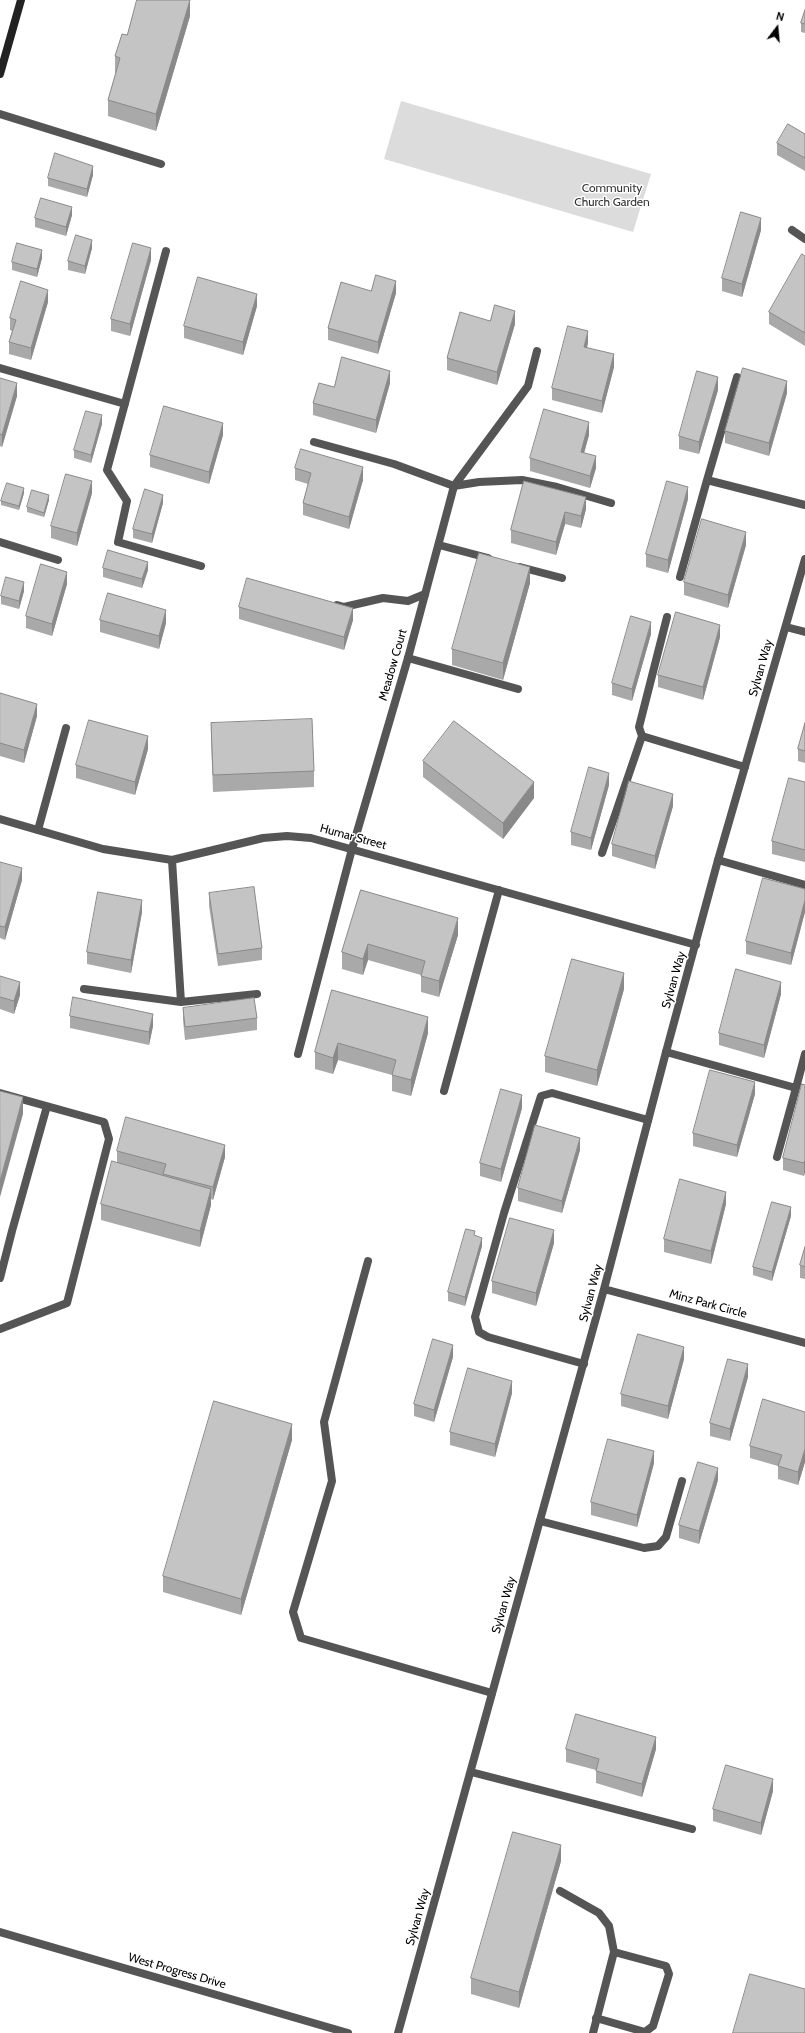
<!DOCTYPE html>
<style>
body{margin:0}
#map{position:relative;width:805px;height:2033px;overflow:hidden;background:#fff;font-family:Cabin,sans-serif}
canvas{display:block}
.north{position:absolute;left:757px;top:8px;width:40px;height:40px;-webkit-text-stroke:3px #fff;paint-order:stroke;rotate:16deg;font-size:11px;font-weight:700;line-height:16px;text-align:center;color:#000}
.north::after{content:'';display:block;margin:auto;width:14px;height:18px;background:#000;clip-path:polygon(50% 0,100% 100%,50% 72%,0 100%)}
</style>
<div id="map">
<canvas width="805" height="2033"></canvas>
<div class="north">N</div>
</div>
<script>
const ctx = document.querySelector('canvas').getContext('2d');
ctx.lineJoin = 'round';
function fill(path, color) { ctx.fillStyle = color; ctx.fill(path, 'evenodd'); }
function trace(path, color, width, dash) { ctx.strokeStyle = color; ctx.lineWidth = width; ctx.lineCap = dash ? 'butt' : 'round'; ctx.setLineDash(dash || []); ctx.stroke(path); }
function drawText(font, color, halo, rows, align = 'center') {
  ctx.font = font + ' Cabin,sans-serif'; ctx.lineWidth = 3; ctx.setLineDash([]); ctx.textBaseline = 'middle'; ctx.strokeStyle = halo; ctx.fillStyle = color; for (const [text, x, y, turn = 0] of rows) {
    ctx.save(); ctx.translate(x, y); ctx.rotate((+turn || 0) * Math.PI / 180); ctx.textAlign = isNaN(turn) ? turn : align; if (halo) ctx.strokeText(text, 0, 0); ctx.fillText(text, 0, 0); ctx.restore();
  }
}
fill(new Path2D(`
 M401,101l250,73 -18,58 -249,-73z`), '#dcdcdc');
trace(new Path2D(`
 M0,114l161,50
 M792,230l13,9
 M166,251l-59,219 20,31 -9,41 83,24
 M0,368l125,36
 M314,442l80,22 60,22 25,-4 43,-2 35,7 54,16
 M707,480l30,-103
 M454,486l74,-100 9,-35
 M0,542l58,18
 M439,545l49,13
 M520,567l42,11
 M680,577l27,-97 98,25
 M337,605l7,2 39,-9 25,3 17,-7
 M667,617l-28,110 3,9 103,31
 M408,658l110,31
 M38,830l28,-102
 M602,853l40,-117
 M172,860l9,142 76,-8
 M718,860l87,25
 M84,989l97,13
 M666,1052l130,36 9,-34
 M298,1054l54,-205
 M444,1091l55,-201
 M0,1093l104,29 5,17 -42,164 -67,26
 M777,1157l19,-69
 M368,1261l-44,161 8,59 -39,131 8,26 191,55
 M0,1278l12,-47 35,-125
 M584,1364l-96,-27 -9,-5 -4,-15 29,-104 37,-117 11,-3 96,27
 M540,1521l104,27 14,-2 8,-9 16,-56
 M471,1772l221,57
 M560,1891l39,22 10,13 5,26 -21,81
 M596,2018l49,14 8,-6 16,-52 -3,-8 -52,-14`), '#555', 8);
trace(new Path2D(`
 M786,627l19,5
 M0,819l103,30 69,11 91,-22 24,-2 24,2 385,107
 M352,849l56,-191 46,-172
 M604,1289l201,54
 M0,1932l348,101
 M398,2033l206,-744 62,-237 52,-192 87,-301`), '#555', 8);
trace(new Path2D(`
 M0,74l21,-74`), '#222', 8);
fill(new Path2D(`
 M805,10v23l-4,-1v-9z
 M190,16l-34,115 -48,-15v-16l8,-27h-1v-17l12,-21z
 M805,134v37l-28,-16v-12z
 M93,175l-6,22 -39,-11v-8z
 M72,215l-6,21 -31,-9v-9z
 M761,230l-19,67 -20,-6v-13z
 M92,248l-7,26 -17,-4v-9z
 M805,256v90l-36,-22v-12z
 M42,258l-5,19 -25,-7v-8z
 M151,260l-21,76 -19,-5v-12z
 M371,291l25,2 -18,61 -50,-14v-12z
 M48,302l-17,58 -22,-6v-12l3,-11 -2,-1v-12z
 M257,306l-14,49 -59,-17v-12z
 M490,321l25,3 -18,61 -50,-15v-12z
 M588,343l-1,4 27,20 -12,46 -50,-13v-12z
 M0,378l17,18 -15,51 -2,-1z
 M390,383l-14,50 -63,-18v-12l21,-16z
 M718,390l-19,64 -20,-5v-13z
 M787,393l-18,63 -44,-13v-12z
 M102,424l-11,39 -17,-5v-8z
 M223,435l-14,49 -59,-17v-12z
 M589,435l-5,18 12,15 -6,20 -60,-17v-13z
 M295,468l68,12 -14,49 -46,-14v-12l5,-19 -13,-4z
 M524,481l62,28 -5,19 -16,-4 -9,31 -45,-12v-13z
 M24,493l-5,17 -18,-5v-4z
 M92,493l-15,53 -26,-8v-12z
 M688,499l-20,74 -22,-6v-13z
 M49,500l-5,17 -17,-5v-5z
 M163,503l-11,40 -19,-5v-9z
 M746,545l-18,63 -44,-13v-13z
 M103,568l45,2 -6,18 -39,-11z
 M530,583l-27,97 -51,-15v-16z
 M67,584l-15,52 -26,-8v-12z
 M24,591l-5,18 -18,-5v-8z
 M239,607l114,13 -9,30 -105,-31z
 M100,620l66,3 -7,26 -59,-17z
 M651,634l-19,67 -20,-6v-12z
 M720,637l-17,63 -45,-13v-12z
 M0,693l37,23 -13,47 -24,-7z
 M211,723l103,48v16l-101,5 -2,-53z
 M805,723v40l-7,-2v-12z
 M148,749l-13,46 -59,-17v-13z
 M423,761l111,37 -31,41 -80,-62z
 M805,782v80l-33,-8v-13z
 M609,785l-18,65 -20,-5v-13z
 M673,806l-18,63 -43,-13v-12z
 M0,862l22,18 -17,60 -5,-2z
 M805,889v23l-14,53 -45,-11v-13z
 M361,890l97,45 -19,62 -18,-5v-17l-53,-15 -5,15 -21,-6v-17z
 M209,893l53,55v12l-44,6 -9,-60z
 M142,912l-11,61 -44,-9v-12z
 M0,976l20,19 -6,19 -14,-5z
 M624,989l-27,97 -52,-14v-16z
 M332,990l96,43 -17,63 -19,-5v-16l-54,-15 -5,14 -18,-5v-17z
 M781,994l-17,64 -45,-13v-12z
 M183,1008l74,10v12l-72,10 -2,-20z
 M70,1016l83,10 -4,19 -79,-17z
 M805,1085v87l-1,4 -21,-6v-12z
 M755,1094l-18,63 -44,-11v-13z
 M522,1108l-21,74 -21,-6v-13z
 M580,1150l-18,63 -44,-12v-13z
 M117,1151l108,6 -12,43 -2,-1v6l-11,42 -99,-27v-16l16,-41z
 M726,1204l-15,60 -47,-12v-13z
 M791,1216l-19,65 -19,-6v-8z
 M475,1236l7,10 -17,60 -17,-5v-9z
 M554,1243l-18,63 -44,-13v-12z
 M805,1247v32l-5,-1v-13z
 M453,1357l-19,65 -20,-6v-12z
 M684,1359l-16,60 -47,-13v-12z
 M748,1377l-18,64 -20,-5v-13z
 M512,1393l-17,64 -45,-12v-13z
 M805,1412v50l-7,23 -20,-6v-13l-28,-8v-12z
 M292,1440l-51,175 -78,-23v-16z
 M654,1463l-17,64 -46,-12v-13z
 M718,1480l-19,64 -20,-6v-13z
 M566,1749h90l-14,48 -46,-14v-13l-30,-8z
 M773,1791l-12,44 -48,-14v-12z
 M561,1861l-42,147 -48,-14v-16z`), '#a9a9a9');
fill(new Path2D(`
 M190,0v16l-34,115v-17z
 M93,166v9l-6,22v-8z
 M72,207v8l-6,21v-9z
 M761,218v12l-19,67v-13z
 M92,240v8l-7,26v-8z
 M151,248v12l-21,76v-12z
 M42,250v8l-5,19v-8z
 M396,281v12l-18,61v-12z
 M48,290v12l-17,58v-12z
 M257,294v12l-14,49v-13z
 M515,311v13l-18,61v-13z
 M588,331v12l-4,16v-12z
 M614,354v13l-12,46v-12z
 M390,371v12l-14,50v-13z
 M718,377v13l-19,64v-12z
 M787,381v12l-18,63v-13z
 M17,383v13l-15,51v-12z
 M102,415v9l-11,39v-8z
 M589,422v13l-8,29v-12z
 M223,423v12l-14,49v-12z
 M596,456v12l-6,20v-12z
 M363,467v13l-14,49v-12z
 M92,481v12l-15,53v-13z
 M688,487v12l-20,74v-13z
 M24,488v5l-5,17v-4z
 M49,495v5l-5,17v-4z
 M163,495v8l-11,40v-9z
 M586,497v12l-5,19v-12z
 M565,512v12l-9,31v-13z
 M746,532v13l-18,63v-13z
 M148,562v8l-6,18v-9z
 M530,567v16l-27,97v-17z
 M67,572v12l-15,52v-12z
 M24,582v9l-5,18v-8z
 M353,608v12l-9,30v-13z
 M166,610v13l-7,26v-13z
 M651,622v12l-19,67v-12z
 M720,625v12l-17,63v-13z
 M37,704v12l-13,47v-13z
 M148,736v13l-13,46v-13z
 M609,773v12l-18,65v-12z
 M534,782v16l-31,41v-16z
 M673,794v12l-18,63v-13z
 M22,868v12l-17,60v-13z
 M142,900v12l-11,61v-13z
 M805,900v12l-14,53v-12z
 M458,918v17l-19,62v-16z
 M368,944v16l-5,15v-16z
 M624,973v16l-27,97v-16z
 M20,982v13l-6,19v-13z
 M781,982v12l-17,64v-13z
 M153,1014v12l-4,19v-13z
 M428,1017v16l-17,63v-16z
 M338,1043v17l-5,14v-16z
 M755,1082v12l-18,63v-12z
 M522,1095v13l-21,74v-13z
 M23,1097v17l-23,83v-16z
 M580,1138v12l-18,63v-12z
 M225,1145v12l-12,43v-13z
 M805,1160v12l-1,4v-13z
 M211,1189v16l-11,42v-16z
 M726,1192v12l-15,60v-13z
 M791,1207v9l-19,65v-9z
 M554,1230v13l-18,63v-13z
 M482,1238v8l-17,60v-9z
 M453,1345v12l-19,65v-12z
 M684,1347v12l-16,60v-13z
 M748,1364v13l-18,64v-12z
 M512,1381v12l-17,64v-13z
 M292,1424v16l-51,175v-16z
 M805,1449v13l-7,23v-13z
 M654,1451v12l-17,64v-12z
 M718,1468v12l-19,64v-13z
 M656,1737v12l-14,48v-13z
 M773,1779v12l-12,44v-12z
 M561,1845v16l-42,147v-16z`), '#898989');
const building = new Path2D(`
 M137,0h53l-34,114 -48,-14 12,-42 -5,-2 7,-22 5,1z
 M805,10v14l-4,-1z
 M788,124l17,10v24l-28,-15z
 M55,153l38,13 -6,23 -39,-11z
 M41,198l31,9 -6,20 -31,-9z
 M741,212l20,6 -19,66 -20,-6z
 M76,235l16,5 -7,26 -17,-5z
 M17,243l25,7 -5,19 -25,-7z
 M133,243l18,5 -21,76 -19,-5z
 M802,254l3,2v77l-36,-21z
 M376,275l20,6 -18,61 -50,-14 13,-46 30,9z
 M198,277l59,17 -14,48 -59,-16z
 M21,281l27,9 -17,58 -22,-6 7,-22 -6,-2z
 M495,305l20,6 -18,61 -50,-14 13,-46 30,9z
 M568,326l20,5 -4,16 30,7 -12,47 -50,-13z
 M342,357l48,14 -14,49 -63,-17 6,-20 15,4z
 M743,368l44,13 -18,62 -44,-12z
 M697,371l21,6 -19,65 -20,-6z
 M0,378l17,5 -15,52 -2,-1z
 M164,406l59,17 -14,49 -59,-17z
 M544,409l45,13 -8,30 15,4 -6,20 -60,-18z
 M86,411l16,4 -11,40 -17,-5z
 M301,449l62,18 -14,50 -46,-14 8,-30 -16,-5z
 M66,474l26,7 -15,52 -26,-7z
 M524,481l62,16 -5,19 -16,-4 -9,30 -45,-12z
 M667,481l21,6 -20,73 -22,-6z
 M7,483l17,5 -5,18 -18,-5z
 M145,489l18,6 -11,39 -19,-5z
 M32,490l17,5 -5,18 -17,-6z
 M702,519l44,13 -18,63 -44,-13z
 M108,550l40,12 -6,17 -39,-11z
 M479,553l51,14 -27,96 -51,-14z
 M41,564l26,8 -15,52 -26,-8z
 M6,577l18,5 -5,19 -18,-5z
 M247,578l106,30 -9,29 -105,-30z
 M108,593l58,17 -7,26 -59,-16z
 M676,612l44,13 -17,62 -45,-12z
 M631,616l20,6 -19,67 -20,-6z
 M0,693l37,11 -13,46 -24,-7z
 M312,719l2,52 -101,4 -2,-52z
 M89,720l59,16 -13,46 -59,-17z
 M454,721l80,61 -31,41 -80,-62z
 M805,723v28l-7,-2z
 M589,767l20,6 -18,65 -20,-6z
 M789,778l16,4v68l-33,-9z
 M629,781l44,13 -18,62 -43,-12z
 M0,862l22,6 -17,59 -5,-1z
 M763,878l42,11v11l-14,53 -45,-12z
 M254,887l8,61 -44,6 -9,-61z
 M361,890l97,28 -19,63 -18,-5 4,-15 -57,-17 -5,15 -21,-7z
 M98,892l44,8 -11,60 -44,-8z
 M572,959l52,14 -27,97 -52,-14z
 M736,969l45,13 -17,63 -45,-12z
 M0,976l20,6 -6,19 -14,-4z
 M332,990l96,27 -17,63 -19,-5 4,-15 -58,-17 -5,15 -18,-6z
 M73,997l80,17 -4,18 -79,-16z
 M254,998l3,20 -72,9 -2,-19z
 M710,1070l45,12 -18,63 -44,-12z
 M802,1084l3,1v75l-1,3 -21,-5z
 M501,1089l21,6 -21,74 -21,-6z
 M0,1091l23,6 -23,84z
 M126,1117l99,28 -12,42 -50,-13 3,-10 -49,-13z
 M535,1125l45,13 -18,63 -44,-13z
 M112,1161l99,28 -11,42 -99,-27z
 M680,1179l46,13 -15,59 -47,-12z
 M772,1202l19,5 -19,65 -19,-5z
 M510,1218l44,12 -18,63 -44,-12z
 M466,1229l9,2 -1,4 8,3 -17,59 -17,-5z
 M805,1247v20l-5,-2z
 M638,1334l46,13 -16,59 -47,-12z
 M433,1339l20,6 -19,65 -20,-6z
 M728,1359l20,5 -18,65 -20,-6z
 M468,1368l44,13 -17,63 -45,-12z
 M763,1399l42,13v37l-7,23 -20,-6 4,-11 -32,-9z
 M214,1401l78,23 -51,175 -78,-23z
 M608,1439l46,12 -17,64 -46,-13z
 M698,1462l20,6 -19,63 -20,-6z
 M576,1714l80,23 -14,47 -46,-13 3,-12 -33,-10z
 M726,1765l47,14 -12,44 -48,-14z
 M513,1832l48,13 -42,147 -48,-14z
 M750,1974l55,15v44h-72z`);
fill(building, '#c4c4c4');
trace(building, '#898989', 1);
drawText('12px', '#333', '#fff', [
 ["Community",612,188],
 ["Church Garden",612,202]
]);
drawText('12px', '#000', '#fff', [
 ["Meadow Court",393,665,-74],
 ["Sylvan Way",761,668,-74],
 ["Humar Street",353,837,15],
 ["Sylvan Way",674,980,-74],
 ["Sylvan Way",591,1293,-75],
 ["Minz Park Circle",708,1304,15],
 ["Sylvan Way",504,1605,-74],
 ["Sylvan Way",418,1917,-74],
 ["West Progress Drive",177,1971,16]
]);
</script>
